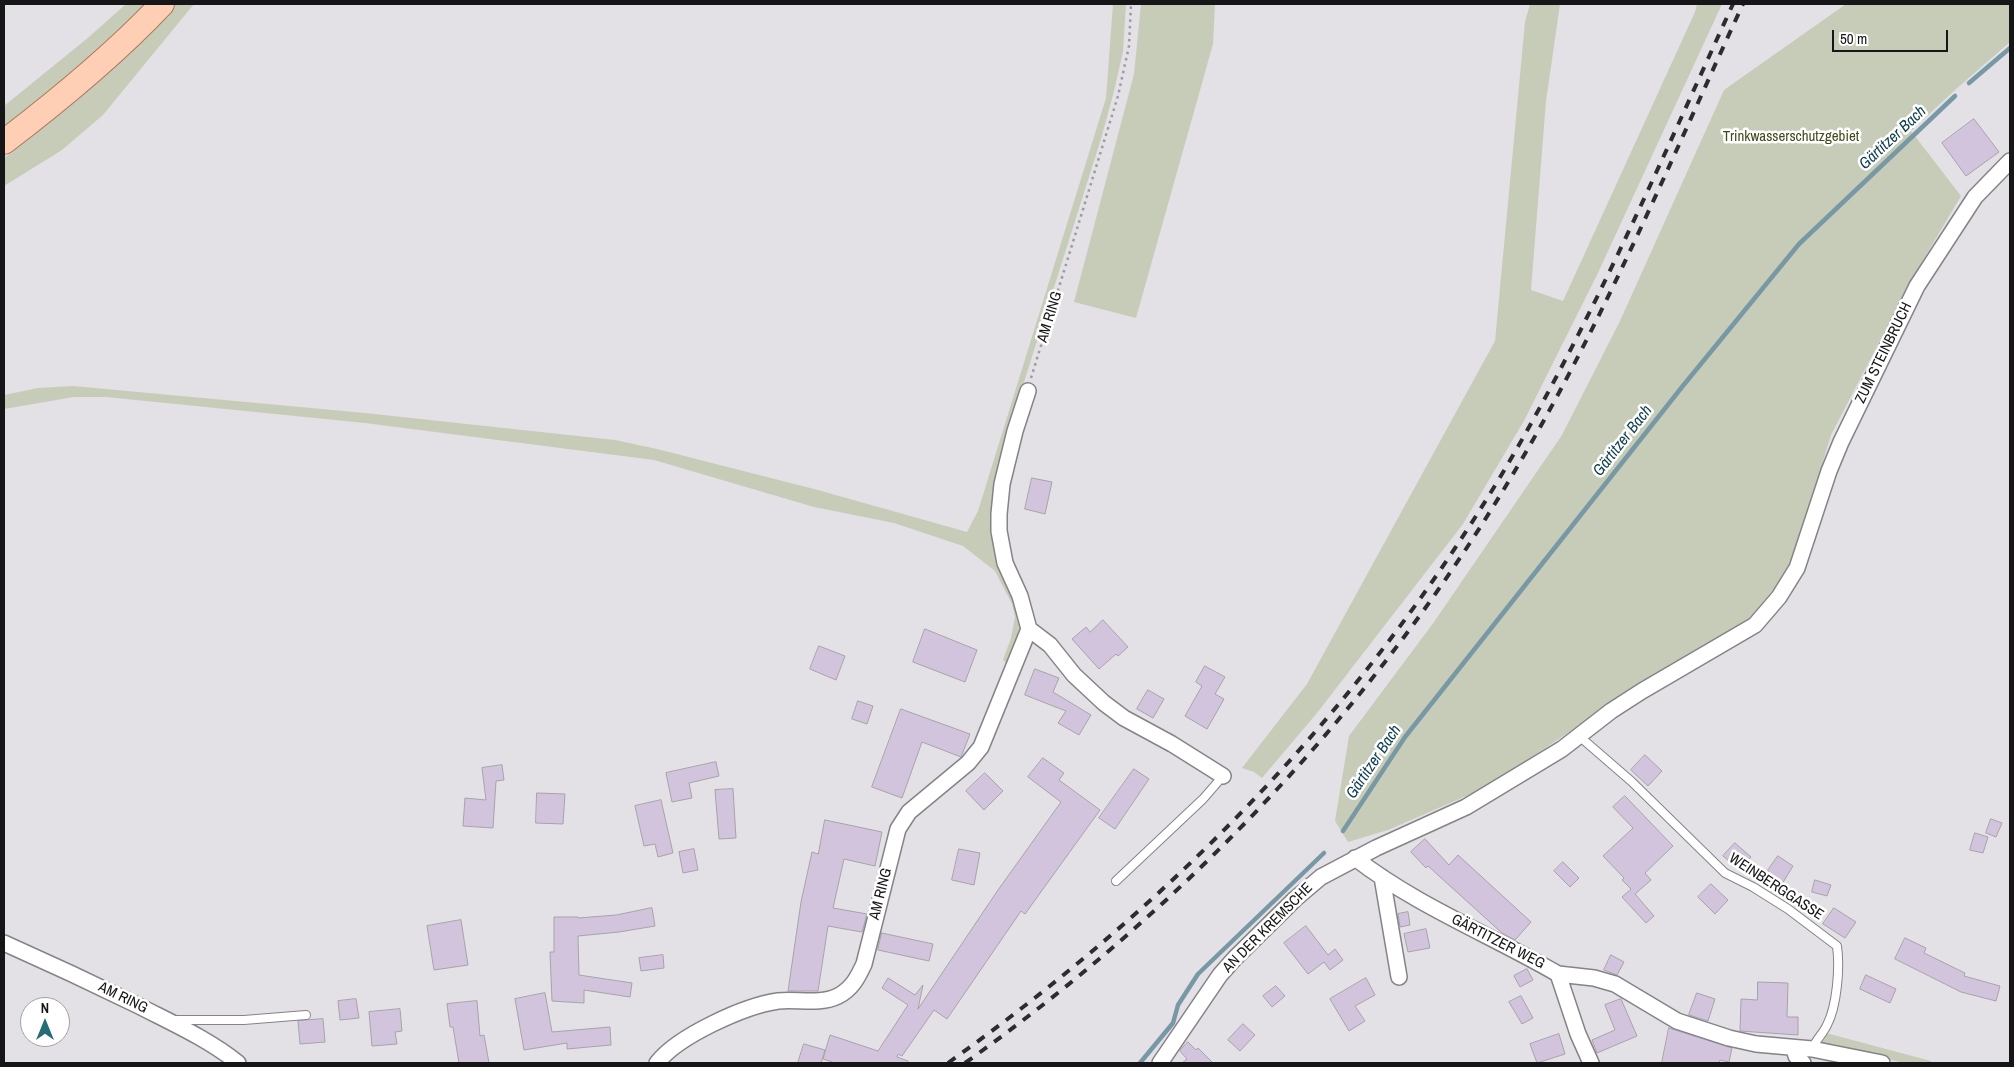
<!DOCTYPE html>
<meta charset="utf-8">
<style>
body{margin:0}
#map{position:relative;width:2014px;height:1067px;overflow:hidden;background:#e3e0e6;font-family:"Archivo Narrow",sans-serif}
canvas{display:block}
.frame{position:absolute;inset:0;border:5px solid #161517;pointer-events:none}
.north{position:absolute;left:20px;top:997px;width:50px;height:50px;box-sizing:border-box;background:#fff;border:1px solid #a2a1a2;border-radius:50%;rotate:0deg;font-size:14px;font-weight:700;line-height:20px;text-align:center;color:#161517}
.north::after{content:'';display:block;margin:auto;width:18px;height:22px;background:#256c79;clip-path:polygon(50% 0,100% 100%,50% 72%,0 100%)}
.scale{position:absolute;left:1832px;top:30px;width:116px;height:22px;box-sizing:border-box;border:2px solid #161517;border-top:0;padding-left:6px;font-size:15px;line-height:18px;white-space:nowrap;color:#161517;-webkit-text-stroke:4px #fff;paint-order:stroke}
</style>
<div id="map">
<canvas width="2014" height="1067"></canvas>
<div class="frame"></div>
<div class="north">N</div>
<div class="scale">50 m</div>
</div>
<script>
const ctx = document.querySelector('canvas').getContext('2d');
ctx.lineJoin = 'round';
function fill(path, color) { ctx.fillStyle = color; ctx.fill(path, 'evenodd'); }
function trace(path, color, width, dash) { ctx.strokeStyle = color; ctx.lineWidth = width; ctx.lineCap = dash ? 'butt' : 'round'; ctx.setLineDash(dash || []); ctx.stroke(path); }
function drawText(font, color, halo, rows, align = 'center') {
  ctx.font = font + ' "Archivo Narrow",sans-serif'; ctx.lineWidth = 5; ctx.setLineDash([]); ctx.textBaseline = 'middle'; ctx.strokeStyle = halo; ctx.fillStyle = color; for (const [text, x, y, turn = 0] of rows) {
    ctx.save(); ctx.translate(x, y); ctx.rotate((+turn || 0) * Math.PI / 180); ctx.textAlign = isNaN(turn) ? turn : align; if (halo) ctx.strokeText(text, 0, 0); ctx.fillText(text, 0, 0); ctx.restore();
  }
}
fill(new Path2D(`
 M126,4h24l-146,128v-26l85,-69z
 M176,4h18l-91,111 -41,35 -58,36v-28c60,-48 121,-97 172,-154z
 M1113,4h13l-3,48 -10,43 -12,44 -77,243 -26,99 -4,46 1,27 21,46 4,26 -3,12 -11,25 -3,-3 8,-22 4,-21 -3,-13 -17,-33 -32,-25 -69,-23 -80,-16 -160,-47 -289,-37 -259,-26h-32l-70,12v-14l34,-7 35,-2 292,27 250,27 42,9 161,41 149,42 11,-21 128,-413z
 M1141,4h74l-2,40 -77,274 -62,-16 60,-228z
 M1530,4h30l-14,97 -15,189 32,11 132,-289 2,-8h25l-125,271 -72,144 -62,105 -146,189 -55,65 -8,-6 -12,-4 65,-84 188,-343 30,-319z
 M1846,4h164v38l-55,48 -44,41 50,65 -48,81 -82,158 -40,131 -42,55 -138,83 -124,83 -99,43 -40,12 -13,-21 14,-85 85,-114 128,-187 58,-114 104,-231z
 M1826,1033l105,28 -1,2h-25l-83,-18 -2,-6z`), '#c7ccb8');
trace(new Path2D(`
 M1969,83l41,-35
 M1343,831l62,-94 277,-350 117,-143 156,-148
 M1140,1063l33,-40 5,-18 20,-31 126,-121`), '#7898a5', 4.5);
const building = new Path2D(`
 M1974,119l25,33 -33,24 -24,-33z
 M1032,478l20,4 -7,32 -20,-5z
 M1103,620l25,27 -10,9 -2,-2 -17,15 -27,-30 14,-12 4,5z
 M925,629l52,21 -12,32 -52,-20z
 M819,646l26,10 -9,24 -26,-11z
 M1205,666l20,11 -10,17 9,5 -17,30 -22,-13 17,-30 -6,-4z
 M1035,669l24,9 -6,14 38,23 -12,20 -21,-12 8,-12 -41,-16z
 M1148,690l16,9 -11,19 -16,-9z
 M858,701l15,5 -6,18 -15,-5z
 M901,709l69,25 -9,23 -39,-15 -20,56 -30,-11z
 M1645,755l17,16 -14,15 -17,-16z
 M1043,758l21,15 -5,7 41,30 -75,104 -4,-3 -74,108 -13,-9 -32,46 -4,-2 -1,3 11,4v2h-73l-12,-4 7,-24 48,16 30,-46 -26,-17 6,-10 27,17 8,-10 -5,24 80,-119 63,-88 -33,-25z
 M716,762l3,14 -30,7 3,15 -20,4 -6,-29z
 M502,765l2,15 -8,1 -3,47 -30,-2 2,-28 21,2 -4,-32z
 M1134,769l15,10 -34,50 -16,-11z
 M985,773l18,18 -19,19 -18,-19z
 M733,789l3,49 -17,1 -4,-49z
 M537,793l28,1 -2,30 -27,-1z
 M1625,796l48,50 -28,27 6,7 -16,14 19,22 -8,7 -24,-26 9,-8 -9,-9 2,-2 -21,-22 30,-28 -20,-21z
 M661,800l12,53 -15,4 -3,-13 -11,2 -9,-40z
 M1991,819l11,4 -6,14 -10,-4z
 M825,820l57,12 -7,34 -31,-7 -11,49 34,6 -5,18 -34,-6 -10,65h-30l13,-89 11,-50 6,2z
 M1975,833l13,4 -5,16 -13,-3z
 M1425,839l24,26 9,-10 73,67 -16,18 -13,-7 -74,-67 -2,2 -15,-16z
 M1735,843l16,14 -11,13 -17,-14z
 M694,849l4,21 -15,3 -4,-21z
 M959,849l21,4 -6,32 -22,-5z
 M1778,856l15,10 -11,18 -14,-9v-5z
 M1563,862l16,16 -9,9 -16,-16z
 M1815,880l16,5 -4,11 -15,-4z
 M1711,884l17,16 -13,14 -17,-17z
 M652,908l3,18 -36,6 -41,4 1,39 53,8 -2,14 -46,-7v13l-32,-2 -2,-49h4v-35h24v1l38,-3z
 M1834,908l22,14 -11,16 -22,-14z
 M1408,912l2,13 -10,2 -2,-13z
 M461,920l7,45 -34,5 -7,-44z
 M1306,926l22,29 7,-6 8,11 -13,10 -6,-8 -16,12 -24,-31z
 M1426,929l4,19 -22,4 -4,-18z
 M882,933l51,11 -4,17 -51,-11z
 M1905,938l21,10 -2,5 41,20 -1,3 36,10 -4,15 -35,-9 -66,-33z
 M663,955l1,13 -23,3 -2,-13z
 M1611,955l13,7 -7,13 -13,-5z
 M1527,969l6,11 -13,7 -6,-11z
 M1866,975l30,14 -6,14 -30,-14z
 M1366,978l9,17 -20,11 10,15 -16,10 -19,-32z
 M1758,982l30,1 -1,34h11v18l-58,-4 1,-32 16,1z
 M1276,986l9,10 -13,11 -9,-11z
 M545,993l7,39 58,-5 1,18 -44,4v-6l-43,7 -9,-51z
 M1697,993l18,6 -7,22 -19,-6z
 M1521,996l12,22 -11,6 -13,-22z
 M356,999l3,19 -19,2 -2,-19z
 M1621,999l16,37 -40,17 -5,-13 23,-10 -10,-25z
 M477,1001l3,35 4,-1 5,28h-30l-6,-36h-3l-3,-23z
 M400,1009l2,22 -7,1 2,12 -25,2 -3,-34z
 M323,1019l2,23 -25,2 -2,-23z
 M1243,1024l12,11 -15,16 -12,-11z
 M1669,1028l63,20 -3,14 -9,-2 -1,3h-57z
 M1559,1034l6,20 -28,9 -7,-19z
 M1188,1042l8,8 2,-2 15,15h-31l5,-4 -7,-8z
 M804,1044l21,6 -4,13h-23z`);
fill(building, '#d3c4de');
trace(building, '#a6a3a8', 1);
const lane = new Path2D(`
 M1579,736l52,45 94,92 28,14 35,22 49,37c3,22 0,60 -10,79 -4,9 -10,13 -15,24
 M1116,881l87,-82 20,-23
 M173,1020h71l62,-5`);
const street = new Path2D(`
 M1029,629l21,16 24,30 30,28 20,15 48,26 51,32
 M1355,858c62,48 136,77 203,116l20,60 13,29
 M1382,877l17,100
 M4,943c45,20 90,41 135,63 33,17 69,33 99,57
 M1558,974l36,4 21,6 62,37 52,17 27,6 56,5 70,14
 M1794,1048l2,8 7,7
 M657,1063c21,-27 87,-57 121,-62 20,-2 42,4 60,-5 14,-7 20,-19 26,-32l34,-135 11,-17 59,-49 13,-16 48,-118 -9,-33 -15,-33 -6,-32v-17l3,-30 13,-53 13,-40
 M1160,1063l60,-88 15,-17 60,-59 26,-22 55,-29 90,-41 96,-58 49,-38 31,-20 113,-66 24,-28 18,-29 32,-97 12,-29 76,-156 58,-89 35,-36`);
const primary = new Path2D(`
 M4,142c55,-42 110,-87 158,-138`);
trace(lane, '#868388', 10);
trace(street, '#868388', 18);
trace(primary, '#ad795d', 26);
trace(new Path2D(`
 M1031,378l87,-282 11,-50 2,-42`), '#9d9b9f', 2.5, [2.5, 4]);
trace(lane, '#fff', 8);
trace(street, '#fff', 15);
trace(primary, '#ffcfb5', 24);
trace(new Path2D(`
 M948,1063c225,-161 411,-351 554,-589 89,-150 158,-311 231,-470
 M965,1063c218,-155 407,-353 545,-584 91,-151 159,-315 233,-475`), '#2d2b2e', 4, [9, 9]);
drawText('15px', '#434b1b', '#fff', [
 ["Trinkwasserschutzgebiet",1791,137]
]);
drawText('15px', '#161517', '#fff', [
 ["AM RING",1050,317,-73],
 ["ZUM STEINBRUCH",1884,353,-64],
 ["WEINBERGGASSE",1776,887,33],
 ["AM RING",881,894,-76],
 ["AN DER KREMSCHE",1268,928,-45],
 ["GÄRTITZER WEG",1498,942,27],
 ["AM RING",123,998,26]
]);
drawText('italic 16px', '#114050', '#fff', [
 ["Gärtitzer Bach",1893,138,-43],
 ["Gärtitzer Bach",1623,441,-52],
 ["Gärtitzer Bach",1374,762,-56]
]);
</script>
